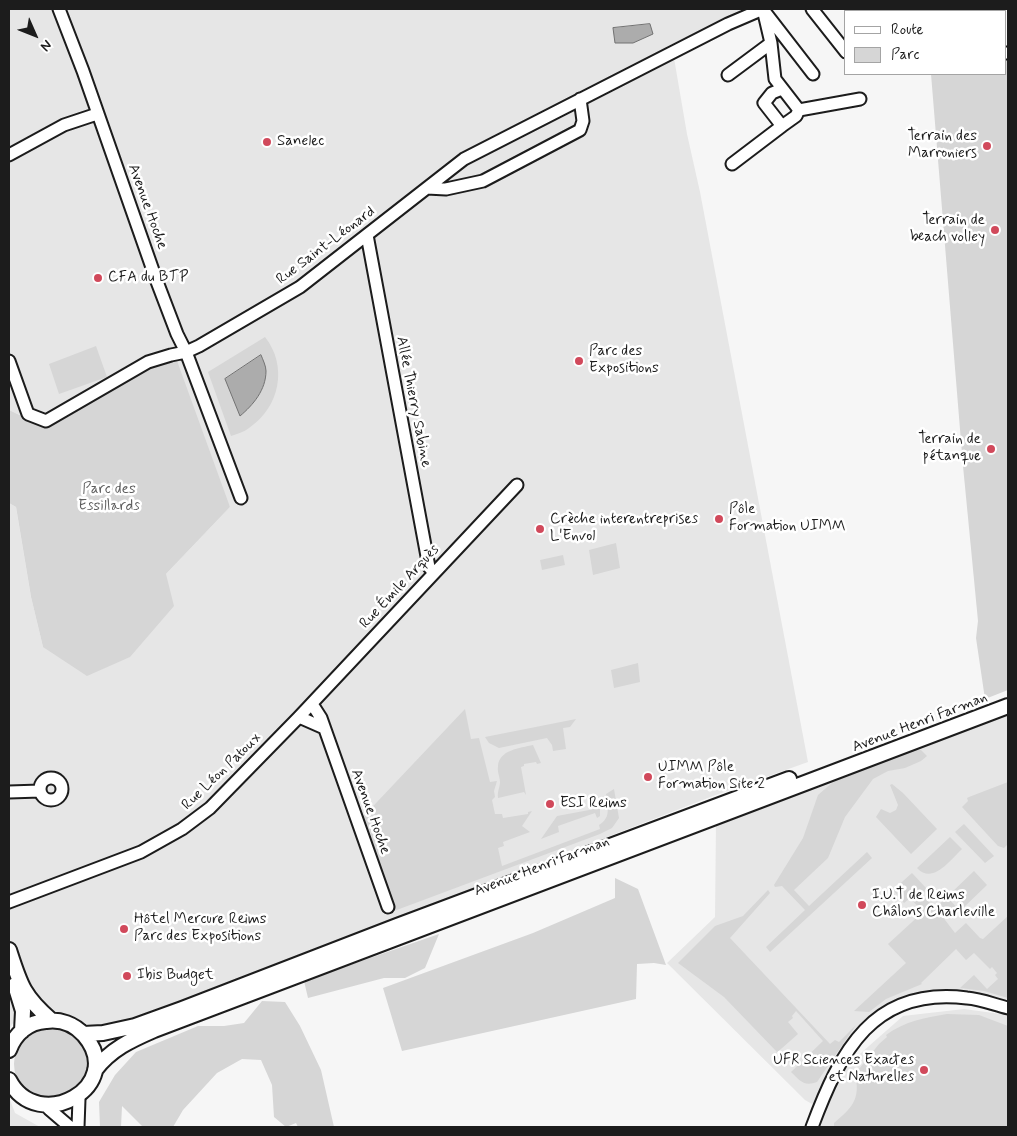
<!DOCTYPE html>
<meta charset="utf-8">
<style>
body{margin:0}
#map{position:relative;width:1017px;height:1136px;overflow:hidden;background:#f6f6f6;font-family:Mynerve,sans-serif}
canvas{display:block}
.frame{position:absolute;inset:0;border:10px solid #1c1c1c;pointer-events:none}
.legend{position:absolute;left:844px;top:10px;width:162px;height:65px;box-sizing:border-box;background:#fff;border:1px solid #a4a4a4;margin:0;padding:6px 9px;list-style:none;font-size:15px;color:#1c1c1c}
.legend li{display:flex;align-items:center;gap:10px;height:25px}
.legend b{width:25px;border:1px solid #a4a4a4}
.north{position:absolute;left:10px;top:10px;width:50px;height:50px;-webkit-text-stroke:4px #fff;paint-order:stroke;rotate:134deg;font-size:14px;font-weight:700;line-height:20px;text-align:center;color:#1c1c1c}
.north::after{content:'';display:block;margin:auto;width:18px;height:22px;background:#1c1c1c;clip-path:polygon(50% 0,100% 100%,50% 72%,0 100%)}
</style>
<div id="map">
<canvas width="1017" height="1136"></canvas>
<div class="frame"></div>
<ul class="legend">
<li><b style="height:6px;background:#fff"></b>Route</li>
<li><b style="height:14px;background:#d6d6d6"></b>Parc</li>
</ul>
<div class="north">N</div>
</div>
<script>
const ctx = document.querySelector('canvas').getContext('2d');
ctx.lineJoin = 'round';
function fill(path, color) { ctx.fillStyle = color; ctx.fill(path, 'evenodd'); }
function trace(path, color, width, dash) { ctx.strokeStyle = color; ctx.lineWidth = width; ctx.lineCap = dash ? 'butt' : 'round'; ctx.setLineDash(dash || []); ctx.stroke(path); }
function drawText(font, color, halo, rows, align = 'center') {
  ctx.font = font + ' Mynerve,sans-serif'; ctx.lineWidth = 5; ctx.setLineDash([]); ctx.textBaseline = 'middle'; ctx.strokeStyle = halo; ctx.fillStyle = color; for (const [text, x, y, turn = 0] of rows) {
    ctx.save(); ctx.translate(x, y); ctx.rotate((+turn || 0) * Math.PI / 180); ctx.textAlign = isNaN(turn) ? turn : align; if (halo) ctx.strokeText(text, 0, 0); ctx.fillText(text, 0, 0); ctx.restore();
  }
}
fill(new Path2D(`
 M9,9h736l-79,38 8,11 13,76 13,58 108,570 -95,34 -426,165 -142,53 -42,13 -18,-3 -33,-11 -8,-4 -32,15 -3,7v-528l7,4 15,90 12,50 123,-73 64,-67 -80,-140 -105,60 -36,-17z
 M1008,706v302l-83,-10 -64,34 -17,36 59,-52 61,-7 44,6v112h-196l7,-19 -14,-8 -138,-137 48,-46 1,-94z
 M9,1097l6,16 25,14h-31z`), '#e6e6e6');
fill(new Path2D(`
 M1006,59h2v631l-23,9 -9,-61 2,-17 -15,-155 -32,-392h75z
 M265,337c23,29 15,70 -16,91 -5,4 -12,6 -18,8l-23,-64z
 M96,346l11,31 -48,17 -10,-30z
 M176,358l54,149 -64,67 8,32 -44,51 -43,19 -44,-29 -12,-50 -15,-90 -7,-4v-93l36,17 105,-60z
 M616,543l4,25 -27,7 -4,-25z
 M563,555l2,10 -23,5 -2,-10z
 M638,663l2,19 -26,6 -3,-18z
 M465,709l6,30 8,-1 11,44 7,-1 -3,10 1,6 -3,3 3,14h7l1,4 25,-4v-2l4,-1 -10,15 8,6 -27,10 1,4 -6,2 4,18 98,-37 -1,-4c13,-8 8,-18 7,-31l8,-5 5,29 -7,10 -12,6 -206,77 -34,-91z
 M576,719l-6,8 -7,1 3,21 -13,2 -1,-6 -5,-7 -48,10 -10,-5 -4,-6z
 M533,745l8,18 -4,1 -1,-2 -12,2v2l-3,1 5,28 -2,-3 -26,6c-1,-6 2,-11 2,-16 0,-5 -3,-10 -2,-16 1,-16 22,-18 35,-21z
 M913,750h8l6,6 -6,5 -16,7 -17,3 -15,8 -28,38 -17,41 -34,32 15,16 58,-54 5,6 -102,94 -4,-5 39,-37 -23,-24 -7,1 -1,-2 29,-47 15,-43 15,-13z
 M1008,782v62l-4,4 -6,-2 -36,-39 6,-6 -1,-3 2,-1z
 M892,784l11,9 34,36 -26,25 -35,-37 5,-8 9,4 6,-3 2,-5 -8,-20z
 M600,808v8l-3,2 -2,-5 -37,13 1,6 -18,7 16,-23z
 M964,824l30,32 -9,7 -30,-31z
 M950,837l12,12c-12,11 -29,36 -45,19z
 M974,871l13,14 -24,23 -13,-14z
 M912,873l15,16 -5,6 12,12 14,-9 12,13 -6,6 -6,-7 -6,6 13,17 11,-10 14,15 3,1 25,-23v82l-24,-7 -24,-3 14,-13 13,14 11,-10 -3,-4 2,-2 -5,-6 -2,2 -16,-16 -8,7 -10,-11 -35,34 1,1 -36,15 -17,13 -15,-1 52,-48 -18,-19 35,-32 -13,-14 -6,5 -11,-13z
 M615,878l23,11 28,76 -12,-2 -17,1 -1,35 -234,52 -19,-63 150,-55 82,-35z
 M768,890l2,3 -40,45 100,106 5,-4 4,2 17,-17 -39,57c-14,5 -17,-2 -26,-10l32,-31 -27,-30 -4,5 1,2 -5,4 10,12 -25,22 4,-4 -53,-55 -46,-34 37,-37 28,-10z
 M439,934l-14,34 -20,10h-21l-76,20 -4,-17z
 M262,1001l23,1 15,24 21,44 13,57h-36l-2,-4 -10,4 -12,-10 -2,-32 -11,-25 -19,-1 -25,14 -34,37 -10,17h-30l-21,-21 -1,21h-21l-1,-25 16,-27 21,-23 62,-26h26l20,-3z
 M947,1014l32,1 29,11v101h-174v-4c18,-15 27,-24 21,-49l24,-30 8,-7 -1,-2c19,-14 38,-17 61,-21z
 M14 1064a37 37 0 1 1 74 0a37 37 0 1 1-74 0Z`), '#d6d6d6');
const water = new Path2D(`
 M650,24l3,10 -20,9h-18l-2,-15z
 M261,355c2,5 5,11 5,16 0,19 -13,34 -26,45l-15,-37z`);
fill(water, '#acacac');
trace(water, '#727272', 1);
const minor = new Path2D(`
 M59,9l24,62 73,208 21,55 9,18 55,146
 M763,9l8,34 4,36 24,31 -3,6 -14,10 -18,-23 8,-10 10,-4
 M812,9l34,43
 M863,9l2,2
 M916,9l2,2
 M964,9l1,2
 M765,12l48,62
 M1006,53h2
 M728,75l43,-32
 M799,110l61,-11
 M9,155l55,-30 33,-11
 M732,164l50,-38
 M427,188l19,1 37,-8 97,-51 3,-9 -3,-22
 M367,235l62,332 5,6
 M9,361l19,53 18,7 102,-59 23,-7 15,-3 13,-6 101,-59 164,-128 264,-135 35,-15
 M312,704l9,14 67,189
 M299,717l25,11
 M40 789a11 11 0 1 1 22 0a11 11 0 1 1-22 0Z
 M9,792l31,-1
 M9,902l132,-50 41,-23 28,-21 89,-91 218,-232
 M49,1109l21,18
 M78,1127l1,-28
 M812,1127c28,-75 61,-141 155,-129 14,1 28,7 41,10`);
const major = new Path2D(`
 M9,950c11,34 14,46 42,70
 M15,985l8,26 -1,20
 M83,1034l20,-1 32,-7 47,-17 215,-83 392,-147
 M9,1050c6,-16 19,-28 37,-29 14,-2 28,3 38,14 44,51 -46,101 -75,45
 M95,1070c16,-21 36,-30 59,-40l854,-324`);
trace(minor, '#1c1c1c', 15);
trace(major, '#1c1c1c', 18);
trace(minor, '#fff', 11);
trace(major, '#fff', 14);
for (const [x, y, r, color] of [
 [267,142,5,"#d1495b"],
 [987,146,5,"#d1495b"],
 [995,230,5,"#d1495b"],
 [98,278,5,"#d1495b"],
 [579,361,5,"#d1495b"],
 [991,449,5,"#d1495b"],
 [719,519,5,"#d1495b"],
 [540,529,5,"#d1495b"],
 [648,777,5,"#d1495b"],
 [550,804,5,"#d1495b"],
 [862,905,5,"#d1495b"],
 [124,929,5,"#d1495b"],
 [127,976,5,"#d1495b"],
 [924,1070,5,"#d1495b"]
]) { const dot = new Path2D(); dot.arc(x, y, r, 0, 2 * Math.PI); ctx.fillStyle = color; ctx.fill(dot); trace(dot, '#fff', 2); }
drawText('15px', '#1c1c1c', '#fff', [
 ["Terrain des",977,137,"right"],
 ["Marroniers",977,154,"right"],
 ["Sanelec",277,142],
 ["Terrain de",985,221,"right"],
 ["beach volley",985,238,"right"],
 ["CFA du BTP",108,278],
 ["Parc des",589,352],
 ["Expositions",589,369],
 ["Terrain de",981,440,"right"],
 ["pétanque",981,457,"right"],
 ["Pôle",729,510],
 ["Formation UIMM",729,527],
 ["Crèche interentreprises",550,520],
 ["L'Envol",550,537],
 ["UIMM Pôle",658,768],
 ["Formation Site 2",658,785],
 ["ESI Reims",560,804],
 ["I.U.T de Reims",872,896],
 ["Châlons Charleville",872,913],
 ["Hôtel Mercure Reims",134,920],
 ["Parc des Expositions",134,937],
 ["Ibis Budget",137,976],
 ["UFR Sciences Exactes",914,1061,"right"],
 ["et Naturelles",914,1078,"right"]
], 'left');
drawText('15px', '#1c1c1c', '#fff', [
 ["Avenue Hoche",147,207,70],
 ["Rue Saint-Léonard",326,246,-37],
 ["Allée Thierry Sabine",413,402,79],
 ["Rue Émile Arquès",400,587,-47],
 ["Avenue Henri Farman",920,723,-21],
 ["Rue Léon Patoux",222,772,-44],
 ["Avenue Hoche",370,812,70],
 ["Avenue Henri Farman",542,867,-21]
]);
drawText('15px', '#5d5d5d', '#fff', [
 ["Parc des",109,490],
 ["Essillards",109,507]
]);
</script>
